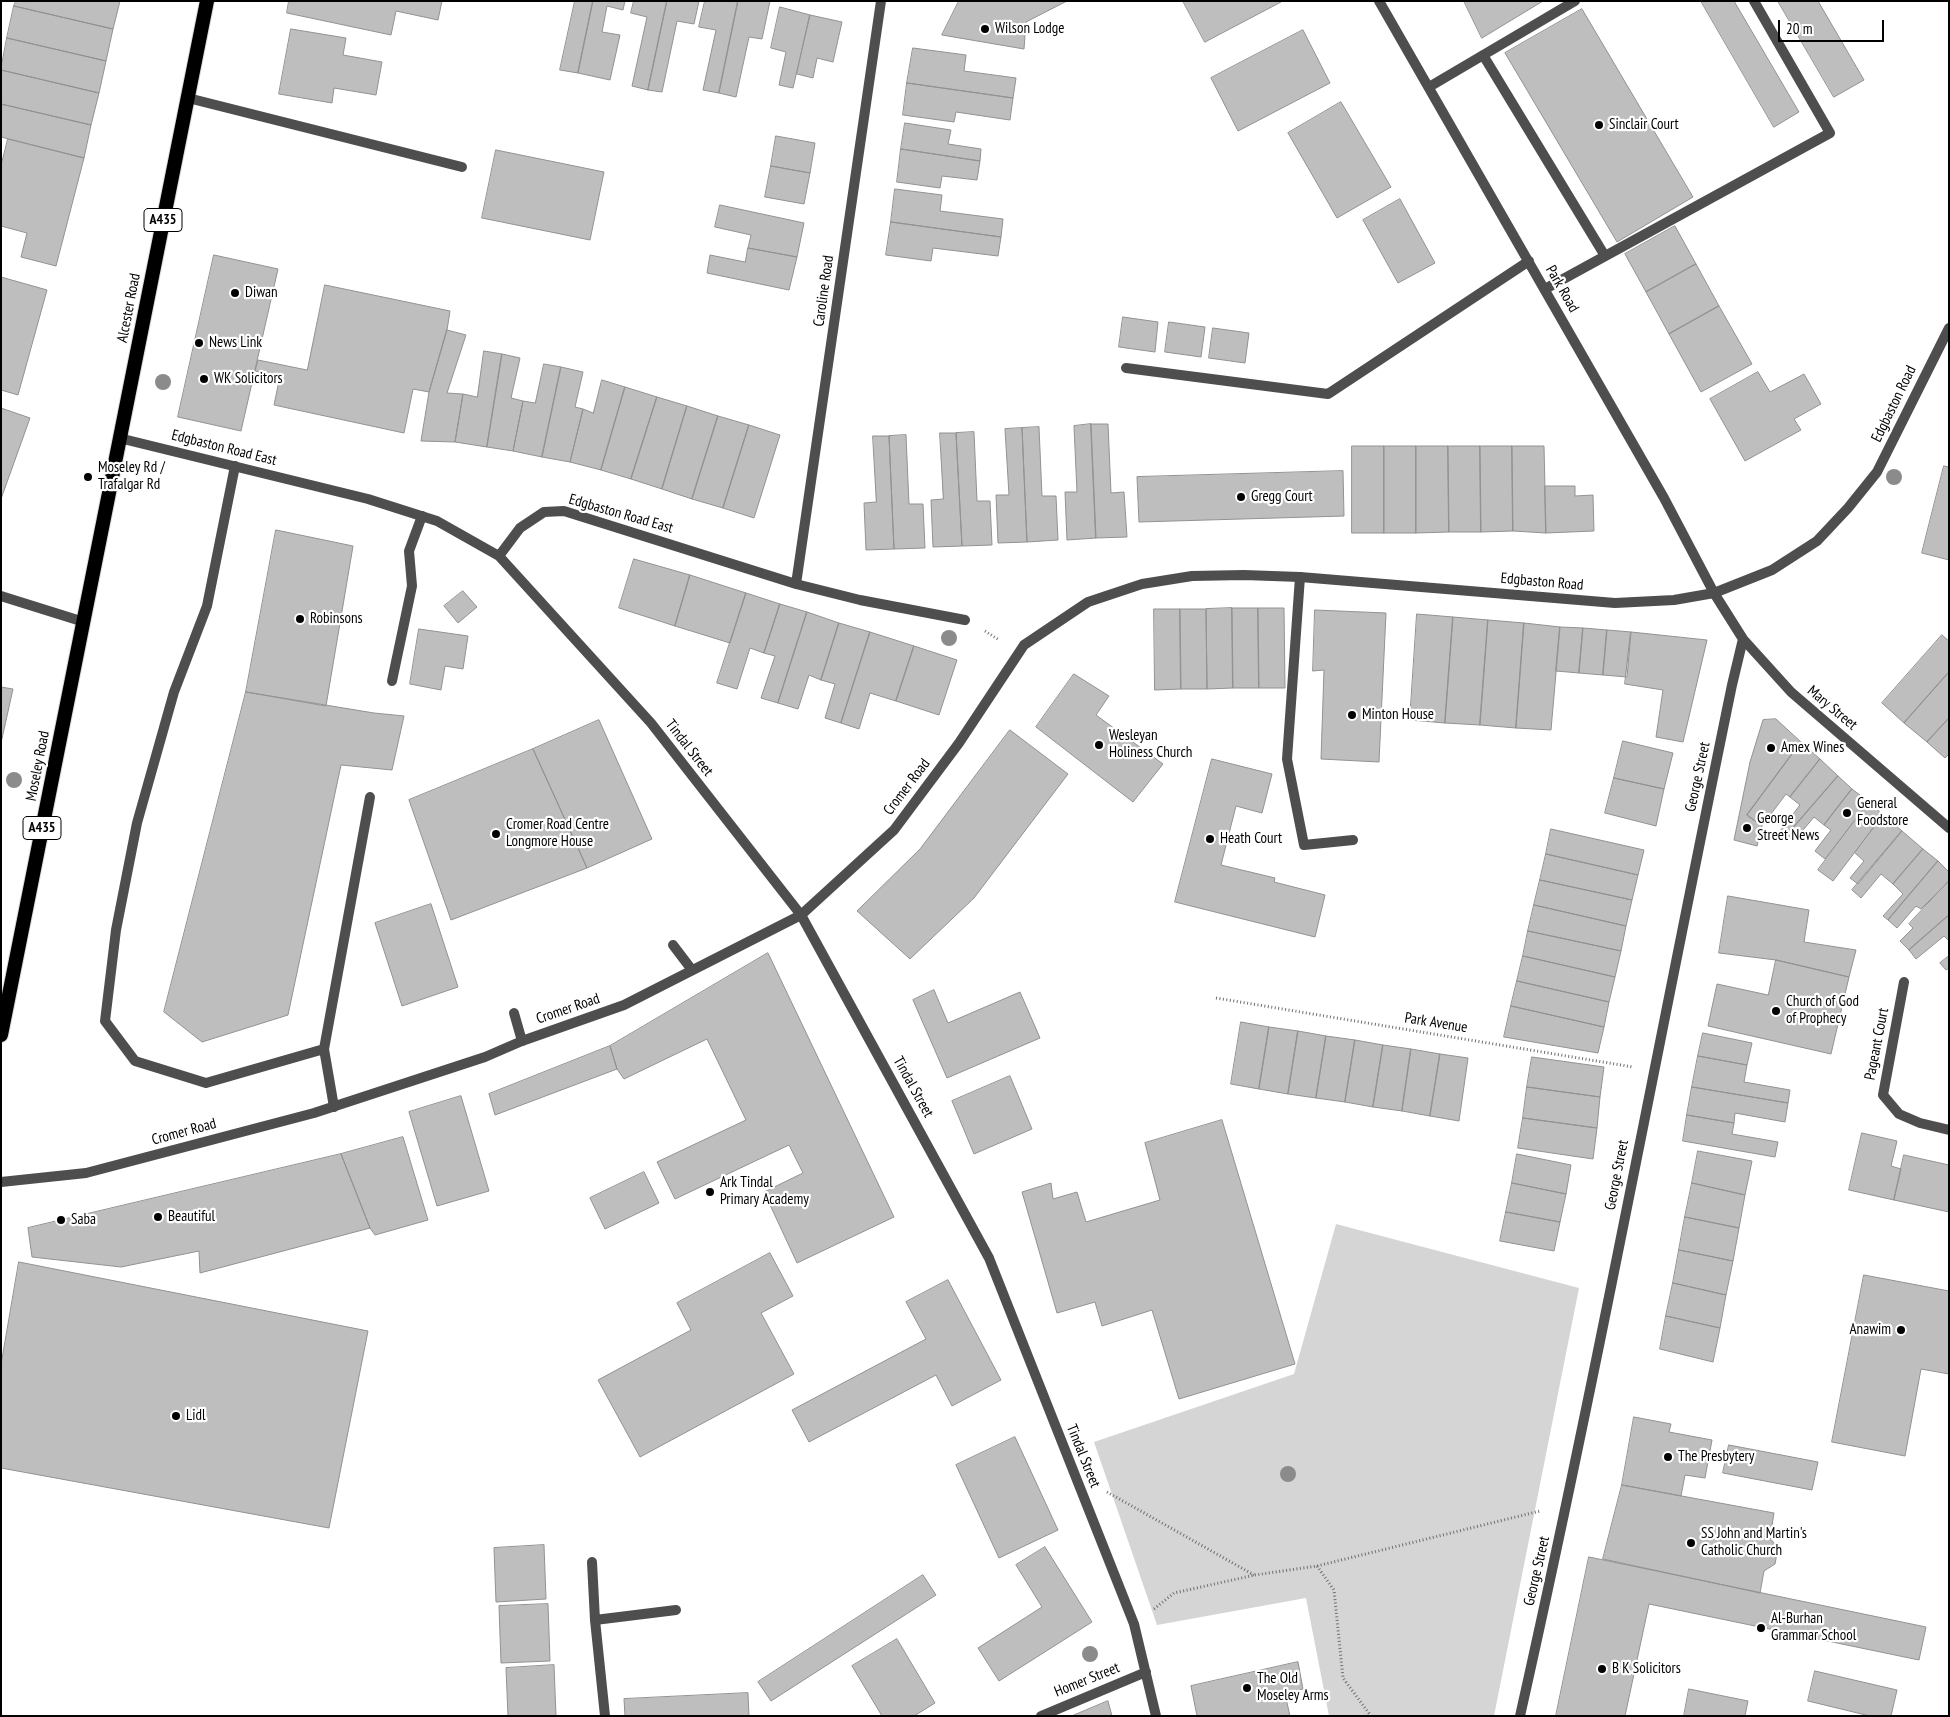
<!DOCTYPE html>
<style>
body{margin:0}
#map{position:relative;width:1950px;height:1717px;overflow:hidden;background:#fff;font-family:"PT Sans Narrow",sans-serif}
canvas{display:block}
.frame{position:absolute;inset:0;border:2px solid #000;pointer-events:none}
.scale{position:absolute;left:1778px;top:20px;width:106px;height:22px;box-sizing:border-box;border:2px solid #000;border-top:0;padding-left:6px;font-size:15px;line-height:18px;white-space:nowrap;color:#000;-webkit-text-stroke:4px #fff;paint-order:stroke}
</style>
<div id="map">
<canvas width="1950" height="1717"></canvas>
<div class="frame"></div>
<div class="scale">20 m</div>
</div>
<script>
const ctx = document.querySelector('canvas').getContext('2d');
ctx.lineJoin = 'round';
function fill(path, color) { ctx.fillStyle = color; ctx.fill(path, 'evenodd'); }
function trace(path, color, width, dash) { ctx.strokeStyle = color; ctx.lineWidth = width; ctx.lineCap = dash ? 'butt' : 'round'; ctx.setLineDash(dash || []); ctx.stroke(path); }
function drawText(font, color, halo, rows, align = 'center') {
  ctx.font = font + ' "PT Sans Narrow",sans-serif'; ctx.lineWidth = 4.5; ctx.setLineDash([]); ctx.textBaseline = 'middle'; ctx.strokeStyle = halo; ctx.fillStyle = color; for (const [text, x, y, turn = 0] of rows) {
    ctx.save(); ctx.translate(x, y); ctx.rotate((+turn || 0) * Math.PI / 180); ctx.textAlign = isNaN(turn) ? turn : align; if (halo) ctx.strokeText(text, 0, 0); ctx.fillText(text, 0, 0); ctx.restore();
  }
}
fill(new Path2D(`
 M1336,1224l243,64 -85,428h-165l-23,-118 -149,27 -63,-183 200,-68z`), '#d5d5d5');
const building = new Path2D(`
 M16,1h104l-7,28 -99,-23z
 M289,1h153l-4,19 -42,-9 -5,24 -104,-22z
 M575,1h18l-15,72 -18,-3z
 M593,1h32l-2,9 -16,-4 -5,26 18,3 -10,45 -32,-7z
 M634,1h33l-19,89 -16,-4 15,-69 -16,-4z
 M667,1h32l-5,23 -17,-3 -15,71 -14,-2z
 M705,1h33l-19,92 -16,-3 13,-60 -17,-3z
 M738,1h32l-8,38 -13,-2 -13,60 -17,-4z
 M959,1h108l-41,21 -2,27 -82,-14z
 M1183,1h98v1l-76,40z
 M1464,1h79l-61,37z
 M1701,1h33l65,111 -25,15z
 M1778,1h40l46,79 -30,17z
 M14,6l99,23 -7,32 -99,-23z
 M780,7l30,8 -17,73 -14,-3 7,-33 -15,-4z
 M1582,9l111,188 -76,45 -112,-189z
 M810,15l32,7 -9,40 -16,-4 -4,20 -16,-4z
 M291,29l55,9 -3,17 39,7 -6,33 -42,-7 -2,15 -53,-9z
 M1303,30l27,53 -92,48 -27,-53z
 M7,38l99,23 -7,32 -98,-23z
 M913,48l53,7 -2,16 52,7 -3,20 -106,-15z
 M1,70l98,23 -8,32 -90,-21z
 M907,83l106,15 -3,22 -54,-8 -2,10 -51,-7z
 M1341,102l50,85 -54,31 -49,-85z
 M1,104l90,21 -7,33 -83,-21z
 M905,123l46,7 -3,14 33,5 -1,12 -79,-12z
 M776,136l39,7 -5,30 -39,-7z
 M8,139l76,19 -28,108 -35,-9 6,-24 -26,-7v-60z
 M901,149l79,12 -3,19 -35,-4 -2,12 -43,-6z
 M496,150l108,22 -14,68 -108,-22z
 M771,166l39,7 -6,31 -39,-7z
 M895,189l47,6 -2,16 63,8 -2,18 -110,-15z
 M1400,199l35,64 -37,20 -35,-63z
 M720,205l84,18 -7,34 -49,-9 3,-13 -36,-8z
 M891,222l110,15 -3,19 -65,-8 -2,13 -45,-6z
 M1675,226l21,38 -50,28 -21,-38z
 M748,248l49,9 -8,33 -82,-17 3,-18 35,7z
 M214,255l64,14 -37,162 -63,-14z
 M1696,264l23,42 -50,28 -23,-42z
 M1,277l46,13 -29,105 -17,-5z
 M325,285l125,26 -3,19 -18,62 -16,-3 -9,44 -130,-28 6,-29 -25,-5 3,-11 49,10z
 M1719,306l33,58 -51,28 -32,-58z
 M1123,317l35,5 -3,30 -36,-5z
 M1169,322l36,5 -4,30 -36,-5z
 M1213,328l36,5 -4,30 -36,-5z
 M447,330l19,5 -19,58 16,1 -8,48 -34,-1 8,-49z
 M484,351l18,3 -15,93 -32,-5 8,-48 14,3z
 M502,354l18,4 -9,40 12,3 -10,50 -26,-4z
 M544,364l17,3 -19,90 -29,-6 10,-50 12,2z
 M561,367l22,5 -8,35 8,2 -13,53 -28,-5z
 M1758,372l12,20 34,-18 17,30 -27,15 7,11 -56,31 -35,-62z
 M602,380l23,7 -24,83 -31,-8 13,-53 10,4z
 M625,387l32,10 -26,82 -30,-9z
 M657,397l30,9 -25,83 -31,-10z
 M687,406l31,10 -26,83 -30,-10z
 M1,408l29,10 -29,81z
 M718,416l31,9 -26,83 -31,-9z
 M1091,424h17l3,69 13,-1 3,45 -31,1z
 M1091,424l5,114 -29,2 -2,-48h12l-3,-66z
 M749,425l31,10 -26,83 -31,-10z
 M1039,427l3,69h14l2,44 -31,2 -5,-114z
 M1022,428l5,114 -29,1 -2,-48h13l-4,-66z
 M974,432l3,69h13l2,44 -30,1 -6,-113z
 M940,433h16l6,113 -29,1 -2,-47 12,-1z
 M906,435l3,69h14l2,44 -31,1 -5,-113z
 M873,436h16l5,113 -28,1 -2,-47 12,-1z
 M1352,446h32v87h-32z
 M1384,446h32v87h-32z
 M1416,446h32l1,86 -33,1z
 M1448,446h32l1,86h-32z
 M1480,446h32l1,85 -32,1z
 M1512,446h32l2,87 -33,-2z
 M1944,466l5,1v93l-27,-7z
 M1343,471l1,45 -205,6 -2,-45z
 M1545,486h30v10l18,-1 1,36 -48,2z
 M276,530l77,16 -27,160 -80,-14z
 M634,559l56,16 -15,51 -56,-18z
 M690,575l56,18 -16,50 -55,-17z
 M463,591l14,16 -19,16 -14,-17z
 M746,593l34,11 -16,49 -14,-5 -13,41 -20,-6z
 M780,604l27,8 -29,91 -17,-5 14,-42 -11,-3z
 M1232,608l1,80 -26,1 -1,-80z
 M1232,608h26l1,80h-26z
 M1258,608h26l1,80h-26z
 M1154,609h26l1,80 -26,1z
 M1180,609h26l1,80h-26z
 M1315,610l71,3 -7,149 -58,-3 3,-89 -11,1z
 M807,612l32,11 -18,57 -12,-5 -11,34 -20,-6z
 M1417,614l36,3 -8,106 -35,-3z
 M1453,617l35,3 -8,105 -35,-2z
 M1488,620l36,3 -8,105 -36,-3z
 M839,623l31,9 -29,91 -16,-5 10,-34 -14,-4z
 M1524,623l36,4 -9,103 -35,-2z
 M1560,627l23,1 -4,45 -23,-2z
 M1583,628l24,2 -4,45 -24,-2z
 M419,629l49,7 -5,33 -18,-3 -4,24 -31,-6z
 M1607,630l24,2 -4,45 -24,-2z
 M870,632l44,14 -18,55 -26,-8 -11,36 -18,-6z
 M1631,632l76,8 -24,102 -27,-5 7,-47 -38,-6z
 M1942,635l7,6v31l-45,51 -22,-20z
 M914,646l43,14 -18,55 -43,-14z
 M1949,672v46l-22,24 -23,-19z
 M1074,674l35,22 -13,19 67,49 -30,38 -97,-75z
 M1,687l12,2 -12,54z
 M246,692l128,21 30,3 -12,54 -51,-5 -53,250 -86,27 -38,-30z
 M1949,718v36l-4,4 -18,-16z
 M1776,719l25,23 -54,73 15,11 -5,20 -23,-6 16,-78 13,-42z
 M599,720l53,119 -65,29 -54,-119z
 M1010,730l58,44 -94,124 -64,61 -53,-48 63,-62z
 M1623,741l50,12 -9,36 -50,-11z
 M1801,742l19,17 -30,38 -4,-3 -24,32 -15,-11z
 M533,749l54,119 -136,52 -42,-120z
 M1212,759l60,15 -10,39 -26,-7 -15,59 54,13 -1,4 51,13 -10,42 -140,-35z
 M1820,759l18,17 -52,60 -6,-5 20,-26 -10,-8z
 M1838,776l14,13 -28,36 -10,-8 -21,25 -7,-6z
 M1614,778l50,11 -8,37 -51,-13z
 M1852,789l17,13 -44,57 -10,-8 16,-21 -7,-5z
 M1869,802l14,13 -50,66 -15,-11z
 M1883,815l19,16 -44,53 -8,-6 14,-17 -9,-8z
 M1551,829l93,21 -6,25 -92,-21z
 M1902,831l21,18 -30,35 -12,-10 -20,24 -9,-8z
 M1923,849l15,12 -50,59 -5,-4 20,-22 -10,-10z
 M1546,854l92,21 -6,25 -92,-20z
 M1938,861l11,11v9l-28,28 -5,-3 -19,22 -9,-8z
 M1540,880l92,20 -6,26 -92,-21z
 M1949,881v34l-40,35 -9,-9 13,-13 -4,-4z
 M1728,896l81,14 -5,32 52,8 -7,27 -73,-17 -57,-7z
 M431,904l27,83 -56,19 -27,-83z
 M1534,905l92,21 -5,25 -93,-20z
 M1949,915v26l-5,-5 -28,23 -7,-9z
 M1528,931l93,20 -6,26 -92,-21z
 M768,953l126,264 -97,46 -33,-71 39,-19 -14,-28 -114,54 -18,-37 89,-42 -39,-81 -83,40 -7,-10 -7,-23z
 M1523,956l92,21 -6,25 -92,-21z
 M1949,956v12l-3,2 -6,-7z
 M1776,960l73,17 -18,77 -123,-28 9,-42 51,11z
 M1517,981l92,21 -5,25 -93,-21z
 M934,990l14,33 72,-31 20,46 -93,40 -34,-78z
 M1511,1006l93,21 -6,26 -94,-16z
 M1241,1022l28,5 -10,62 -28,-5z
 M1269,1027l29,4 -10,63 -29,-5z
 M1298,1031l28,5 -10,62 -28,-4z
 M1703,1033l49,10 -5,22 -49,-9z
 M1326,1036l29,4 -10,62 -29,-4z
 M1355,1040l28,5 -10,62 -28,-5z
 M1383,1045l28,4 -9,62 -29,-4z
 M610,1046l7,23 -122,46 -6,-21z
 M1411,1049l29,5 -10,62 -28,-5z
 M1440,1054l28,4 -9,63 -29,-5z
 M1698,1056l49,9 -3,17 46,8 -2,13 -96,-16z
 M1532,1057l72,10 -4,30 -73,-10z
 M1010,1076l22,53 -58,25 -22,-53z
 M1527,1087l73,10 -3,31 -74,-10z
 M1692,1087l96,16 -3,19 -50,-9 -1,10 -47,-8z
 M461,1096l28,95 -52,15 -28,-94z
 M1687,1115l47,8 -2,11 46,8 -3,15 -92,-16z
 M1523,1118l74,10 -4,31 -75,-11z
 M1222,1120l73,244 -116,35 -27,-89 -50,16 -7,-24 -38,11 -35,-121 29,-9 2,16 24,-7 9,30 74,-22 -15,-57z
 M1862,1133l35,8 -6,25 10,3 -7,31 -45,-10z
 M403,1137l25,83 -53,15 -5,-7 -29,-74z
 M1698,1151l54,10 -7,34 -53,-12z
 M341,1154l29,74 -170,45 -1,-22 -78,16 -89,-10 -4,-29z
 M1517,1154l54,11 -5,29 -54,-11z
 M1904,1155l45,10v47l-55,-12z
 M644,1172l15,31 -54,26 -15,-31z
 M1512,1183l54,11 -6,28 -54,-10z
 M1692,1183l53,12 -6,33 -54,-11z
 M1506,1212l54,10 -6,29 -54,-10z
 M1685,1217l54,11 -6,33 -54,-11z
 M1679,1250l54,11 -7,34 -53,-12z
 M770,1253l23,43 -32,17 33,61 -154,83 -42,-77 93,-50 -14,-27z
 M19,1262l349,69 -39,197 -328,-60v-103z
 M1864,1275l85,16v83l-28,-5 -16,87 -73,-14z
 M948,1280l53,100 -49,26 -16,-31 -127,67 -17,-32 134,-71 -20,-37z
 M1673,1283l53,12 -6,33 -54,-12z
 M1666,1316l54,12 -7,34 -53,-13z
 M1634,1417l37,7 -2,8 43,8 -7,38 -20,-3 -4,21 -59,-11z
 M1015,1437l43,93 -59,28 -43,-93z
 M1729,1445l89,17 -6,28 -89,-17z
 M1622,1485l152,28 -4,25 8,10 -3,16 -11,7 -4,22 -157,-34z
 M544,1545l2,54 -50,3 -2,-54z
 M1045,1547l47,75 -93,59 -21,-33 64,-41 -26,-42z
 M1589,1557l337,70 -7,33 -270,-56 -24,112h-69z
 M923,1575l13,20 -165,106 -13,-19z
 M548,1604l2,57 -49,2 -2,-57z
 M897,1639l38,64 -21,13h-32l-30,-50z
 M1298,1662l5,27 -18,5 5,22h-93l-6,-30z
 M554,1665l2,51h-48l-2,-48z
 M1815,1671l82,19 -6,26h-21l-62,-15z
 M1689,1689l59,12 -3,15h-61z
 M748,1693l1,23h-124l-1,-17z
 M1108,1701l4,15h-40z`);
fill(building, '#bebebe');
trace(building, '#929292', 1);
const trunk = new Path2D(`
 M1,1035l206,-1034`);
trace(trunk, '#dbdbdb', 16);
trace(new Path2D(`
 M985,631l14,9
 M1216,998l417,69
 M1107,1492l147,83
 M1317,1566l17,24 9,88 28,38
 M1154,1609l20,-16 81,-18 62,-9 223,-55`), '#707070', 3, [1, 2.5]);
trace(new Path2D(`
 M188,98l274,69
 M235,466l-28,140 -33,86 -37,131 -21,107 -11,91 30,40 71,22 118,-34
 M392,681l20,-95 -3,-35 13,-35
 M673,945l19,25
 M514,1013l8,28
 M334,1107l-10,-58 46,-252`), '#4e4e4e', 10);
trace(new Path2D(`
 M1379,1l285,497 50,95 29,46 48,53 158,136
 M1483,55l122,201
 M1429,87l146,-86
 M1545,289l285,-156 -76,-132
 M1126,368l202,26 201,-133
 M119,438l249,61 69,22 62,35 152,167 150,192 188,343 145,366 22,92
 M499,556l21,-28 24,-16 20,-1 232,73 64,16 105,20
 M1300,577l-13,182 17,86 49,-5
 M796,584l85,-583
 M1,596l83,26
 M1904,982l-21,113 16,19 21,9 29,7
 M592,1562l3,58 10,96
 M595,1620l81,-10
 M1041,1716l105,-44
 M1520,1716c77,-342 141,-687 212,-1031l11,-46`), '#4e4e4e', 10);
trace(new Path2D(`
 M1,1182l85,-9 228,-60 171,-56 37,-16 102,-36 177,-90 93,-85 65,-87 65,-98 64,-43 54,-18 50,-8 52,-1 56,2 315,26 59,-3 40,-7 58,-23 45,-29 31,-33 29,-36 72,-144`), '#4e4e4e', 10);
trace(trunk, '#000', 14);
ctx.fillStyle = '#8b8b8b';
for (const [x, y] of [
 [163,382],
 [1894,477],
 [949,638],
 [14,780],
 [1288,1474],
 [1090,1654]
]) { ctx.beginPath(); ctx.arc(x, y, 8, 0, 2 * Math.PI); ctx.fill(); }
for (const [x, y, r, color] of [
 [985,29,5,"#000"],
 [1599,125,5,"#000"],
 [235,293,5,"#000"],
 [199,343,5,"#000"],
 [204,379,5,"#000"],
 [88,477,5,"#000"],
 [1241,497,5,"#000"],
 [300,619,5,"#000"],
 [1352,715,5,"#000"],
 [1099,745,5,"#000"],
 [1771,748,5,"#000"],
 [1847,813,5,"#000"],
 [1747,828,5,"#000"],
 [496,834,5,"#000"],
 [1210,839,5,"#000"],
 [1776,1011,5,"#000"],
 [710,1192,5,"#000"],
 [158,1217,5,"#000"],
 [61,1220,5,"#000"],
 [1901,1330,5,"#000"],
 [176,1416,5,"#000"],
 [1668,1457,5,"#000"],
 [1691,1543,5,"#000"],
 [1761,1628,5,"#000"],
 [1602,1669,5,"#000"],
 [1247,1688,5,"#000"]
]) { const dot = new Path2D(); dot.arc(x, y, r, 0, 2 * Math.PI); ctx.fillStyle = color; ctx.fill(dot); trace(dot, '#fff', 2); }
for (const [x, y, w] of [
 [163,220,38],
 [42,828,38]
]) { const box = new Path2D(); box.roundRect(x - w / 2, y - 11.5, w, 23, 4); ctx.fillStyle = '#fff'; ctx.fill(box); trace(box, '#000', 1); }
drawText('bold 14px', '#000', null, [
 ["A435",163,220],
 ["A435",42,828]
]);
drawText('15px', '#000', '#fff', [
 ["Wilson Lodge",995,29],
 ["Sinclair Court",1609,125],
 ["Diwan",245,293],
 ["News Link",209,343],
 ["WK Solicitors",214,379],
 ["Moseley Rd /",98,468],
 ["Trafalgar Rd",98,485],
 ["Gregg Court",1251,497],
 ["Robinsons",310,619],
 ["Minton House",1362,715],
 ["Wesleyan",1109,736],
 ["Holiness Church",1109,753],
 ["Amex Wines",1781,748],
 ["General",1857,804],
 ["Foodstore",1857,821],
 ["George",1757,819],
 ["Street News",1757,836],
 ["Cromer Road Centre",506,825],
 ["Longmore House",506,842],
 ["Heath Court",1220,839],
 ["Church of God",1786,1002],
 ["of Prophecy",1786,1019],
 ["Ark Tindal",720,1183],
 ["Primary Academy",720,1200],
 ["Beautiful",168,1217],
 ["Saba",71,1220],
 ["Anawim",1891,1330,"right"],
 ["Lidl",186,1416],
 ["The Presbytery",1678,1457],
 ["SS John and Martin's",1701,1534],
 ["Catholic Church",1701,1551],
 ["Al-Burhan",1771,1619],
 ["Grammar School",1771,1636],
 ["B K Solicitors",1612,1669],
 ["The Old",1257,1679],
 ["Moseley Arms",1257,1696]
], 'left');
drawText('15px', '#000', '#fff', [
 ["Park Road",1562,289,60],
 ["Caroline Road",824,291,-82],
 ["Alcester Road",129,308,-79],
 ["Edgbaston Road",1894,404,-64],
 ["Edgbaston Road East",224,448,14],
 ["Edgbaston Road East",621,514,16],
 ["Edgbaston Road",1542,582,5],
 ["Mary Street",1832,708,40],
 ["Tindal Street",689,748,52],
 ["Moseley Road",38,766,-79],
 ["George Street",1698,777,-78],
 ["Cromer Road",907,787,-53],
 ["Cromer Road",568,1009,-19],
 ["Park Avenue",1436,1023,9],
 ["Pageant Court",1877,1044,-79],
 ["Tindal Street",913,1087,61],
 ["Cromer Road",184,1132,-15],
 ["George Street",1617,1175,-79],
 ["Tindal Street",1083,1456,68],
 ["George Street",1537,1571,-77],
 ["Homer Street",1087,1680,-22]
]);
</script>
